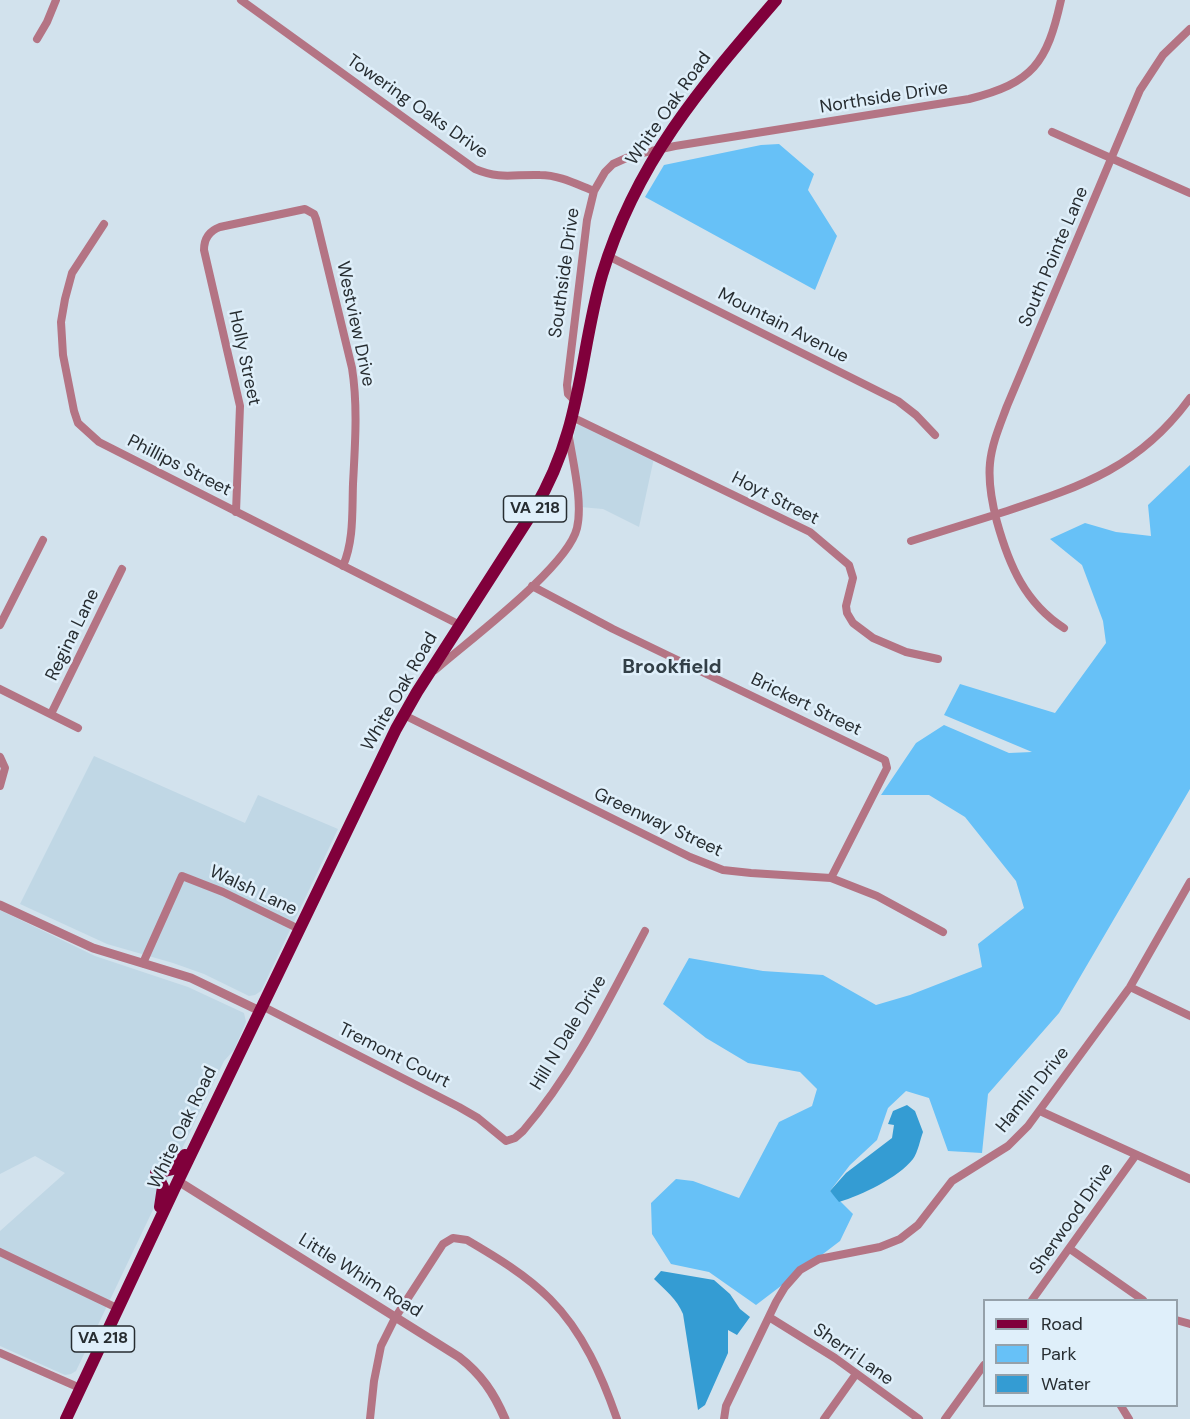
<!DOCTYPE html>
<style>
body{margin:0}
#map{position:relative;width:1190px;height:1419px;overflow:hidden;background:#d2e2ed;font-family:"DM Sans",sans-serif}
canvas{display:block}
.legend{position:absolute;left:983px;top:1299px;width:195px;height:108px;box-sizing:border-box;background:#dfeffa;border:2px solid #95a1aa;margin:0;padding:8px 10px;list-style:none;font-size:18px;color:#272d31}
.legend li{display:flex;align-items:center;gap:12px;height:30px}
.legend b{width:30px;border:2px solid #95a1aa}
</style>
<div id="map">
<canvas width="1190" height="1419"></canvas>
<ul class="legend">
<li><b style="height:8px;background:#80003b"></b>Road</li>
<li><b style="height:16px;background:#67c1f7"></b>Park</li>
<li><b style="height:16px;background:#349cd3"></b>Water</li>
</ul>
</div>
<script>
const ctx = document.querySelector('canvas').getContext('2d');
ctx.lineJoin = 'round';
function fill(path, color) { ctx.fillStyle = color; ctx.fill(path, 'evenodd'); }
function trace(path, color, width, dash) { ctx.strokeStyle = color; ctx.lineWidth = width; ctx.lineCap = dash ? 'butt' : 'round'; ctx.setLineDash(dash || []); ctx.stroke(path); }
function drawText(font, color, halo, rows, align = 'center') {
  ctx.font = font + ' "DM Sans",sans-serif'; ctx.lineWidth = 5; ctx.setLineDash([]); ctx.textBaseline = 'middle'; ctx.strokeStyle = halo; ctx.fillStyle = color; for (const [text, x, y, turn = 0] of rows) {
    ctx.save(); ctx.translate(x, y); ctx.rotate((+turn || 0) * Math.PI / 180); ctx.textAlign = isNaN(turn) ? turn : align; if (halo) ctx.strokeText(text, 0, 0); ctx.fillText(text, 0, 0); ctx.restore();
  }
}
fill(new Path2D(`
 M578,424h3l73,34 -15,69 -36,-18 -23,-2 -7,-62 2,-18z
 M94,756l151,67 13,-28 80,34 -77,162 -6,4 -6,1 -45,-22 -31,-11 -66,-19 -87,-40z
 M0,910l95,46 93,31 56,26 2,9 -12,28 -10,11 -148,310 -5,3 -6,1 -65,-29v-115l65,-58 -30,-17 -35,18z`), '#c0d7e5');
fill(new Path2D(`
 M779,144l35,30 -6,16 29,46 -22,54 -170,-93 19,-32 97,-20z
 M1190,465v324l-131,224 -71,81 -6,59 -34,-2 -19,-53 -23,-7 -18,17 -11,32 -27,25 -20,26 23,23 -13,27 -84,64 -47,-33 -38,-8 -19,-30 -1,-31 25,-24 17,2 46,17 40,-76 33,-16 5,-17 -17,-17 -52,-9 -42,-25 -43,-34 26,-46 74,13 60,4 53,30 34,-10 72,-28 -4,-23 46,-36 -8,-27 -51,-64 -36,-22h-48l35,-52 28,-18 65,28 23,-1 -88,-37 16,-31 95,29 51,-70 -3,-22 -21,-56 -32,-26 35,-16 31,9 35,4 -3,-31z`), '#67c1f7');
fill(new Path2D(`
 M907,1105l8,6 8,21c-3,8 -5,20 -10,27 -15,19 -51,36 -74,43l-9,-11 16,-18 46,-35 2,-13 -6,-1 5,-13z
 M661,1271l53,9 16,14 10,15 10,8 -13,18 -9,-5v23l-23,52 -7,5 -15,-96c-6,-15 -18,-24 -29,-35z`), '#349cd3');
trace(new Path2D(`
 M241,0l234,169c26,11 39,5 65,6 19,0 36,9 54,16
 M37,39l10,-17 9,-22
 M1052,132l138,61
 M104,224l-32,49 -7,26 -4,23 2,33 11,56 4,12 21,19 361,183
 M608,256l290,145 18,14 19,20
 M575,401l-7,-7 -1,-9 20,-165 7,-29 11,-19 8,-8 20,-9 42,-9 294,-47c64,-16 78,-36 92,-99
 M572,417l238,115 39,33 4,13 -7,28 1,7 6,10 20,15 33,14 32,7
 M236,512l4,-106 -36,-156c0,-11 5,-19 16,-23l85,-18 9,5 2,5 36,149c6,38 3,77 1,116 -1,28 1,56 -10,82
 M911,541c32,-10 64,-20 96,-30 76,-25 134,-45 183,-113
 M532,586l81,43 272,131 2,8 -56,110
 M0,625l43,-85
 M1064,628c-39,-25 -55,-63 -67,-106 -5,-19 -9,-39 -7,-59 2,-20 10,-38 17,-57l133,-316 23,-35 27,-26
 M435,670c33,-29 133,-103 142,-142 6,-26 -4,-65 -8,-91
 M0,689l78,39
 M51,714l71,-145
 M404,715l286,142 33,13 28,3 80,5 46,18 66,36
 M0,757l5,11 -5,18
 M143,963l39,-87 41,16 76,37
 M1130,987l60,29
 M262,1006l197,101 19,11 28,23 9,-3 8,-7c51,-59 86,-132 122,-200
 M1040,1111l150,68
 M1070,1249l73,51
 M0,1252l117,56
 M1032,1300l104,-145
 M769,1317l66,41 84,61
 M1176,1320l14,4
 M0,1353l80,35
 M1121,1406l8,13
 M370,1419l4,-38 7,-35 14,-28 48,-74 10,-6 14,2c29,17 59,35 83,59 33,33 52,77 67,120
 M724,1419l2,-13 50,-104 9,-15 15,-17 19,-11 61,-12 20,-8 18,-14 34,-44 56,-35 20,-20 102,-139 60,-105
 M824,1419l32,-45
 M945,1419l39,-54`), '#b47484', 8);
trace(new Path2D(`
 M0,905l93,43 98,30 69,33
 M178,1181l281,176c22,17 35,36 46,62`), '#b47484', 9);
trace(new Path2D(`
 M160,1207l3,-20 -7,-14 17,-4 12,-14
 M66,1419l112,-238 218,-452 21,-37 117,-182c14,-24 26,-51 34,-79 15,-51 19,-105 34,-156 34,-113 99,-188 174,-275`), '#80003b', 12);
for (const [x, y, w] of [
 [535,509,63],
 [103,1339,63]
]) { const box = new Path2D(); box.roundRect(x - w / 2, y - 13, w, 26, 4.5); ctx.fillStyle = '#dfeffa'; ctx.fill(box); trace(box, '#272d31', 1.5); }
drawText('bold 16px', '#272d31', null, [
 ["VA 218",535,509],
 ["VA 218",103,1339]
]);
drawText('18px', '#272d31', '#dfeffa', [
 ["Northside Drive",884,98,-9],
 ["Towering Oaks Drive",417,107,35],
 ["White Oak Road",669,109,-55],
 ["South Pointe Lane",1054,257,-67],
 ["Southside Drive",565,273,-82],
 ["Westview Drive",355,324,78],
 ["Mountain Avenue",783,326,27],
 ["Holly Street",244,358,78],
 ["Phillips Street",179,466,27],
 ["Hoyt Street",775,499,27],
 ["Regina Lane",73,635,-64],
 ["White Oak Road",400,692,-60],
 ["Brickert Street",806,705,26],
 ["Greenway Street",658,823,25],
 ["Walsh Lane",253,891,25],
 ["Hill N Dale Drive",569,1033,-59],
 ["Tremont Court",394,1056,27],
 ["Hamlin Drive",1033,1090,-51],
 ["White Oak Road",183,1128,-64],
 ["Sherwood Drive",1072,1219,-55],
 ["Little Whim Road",360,1276,32],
 ["Sherri Lane",853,1355,35]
]);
drawText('bold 20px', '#323f47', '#dfeffa', [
 ["Brookfield",672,668]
]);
</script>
